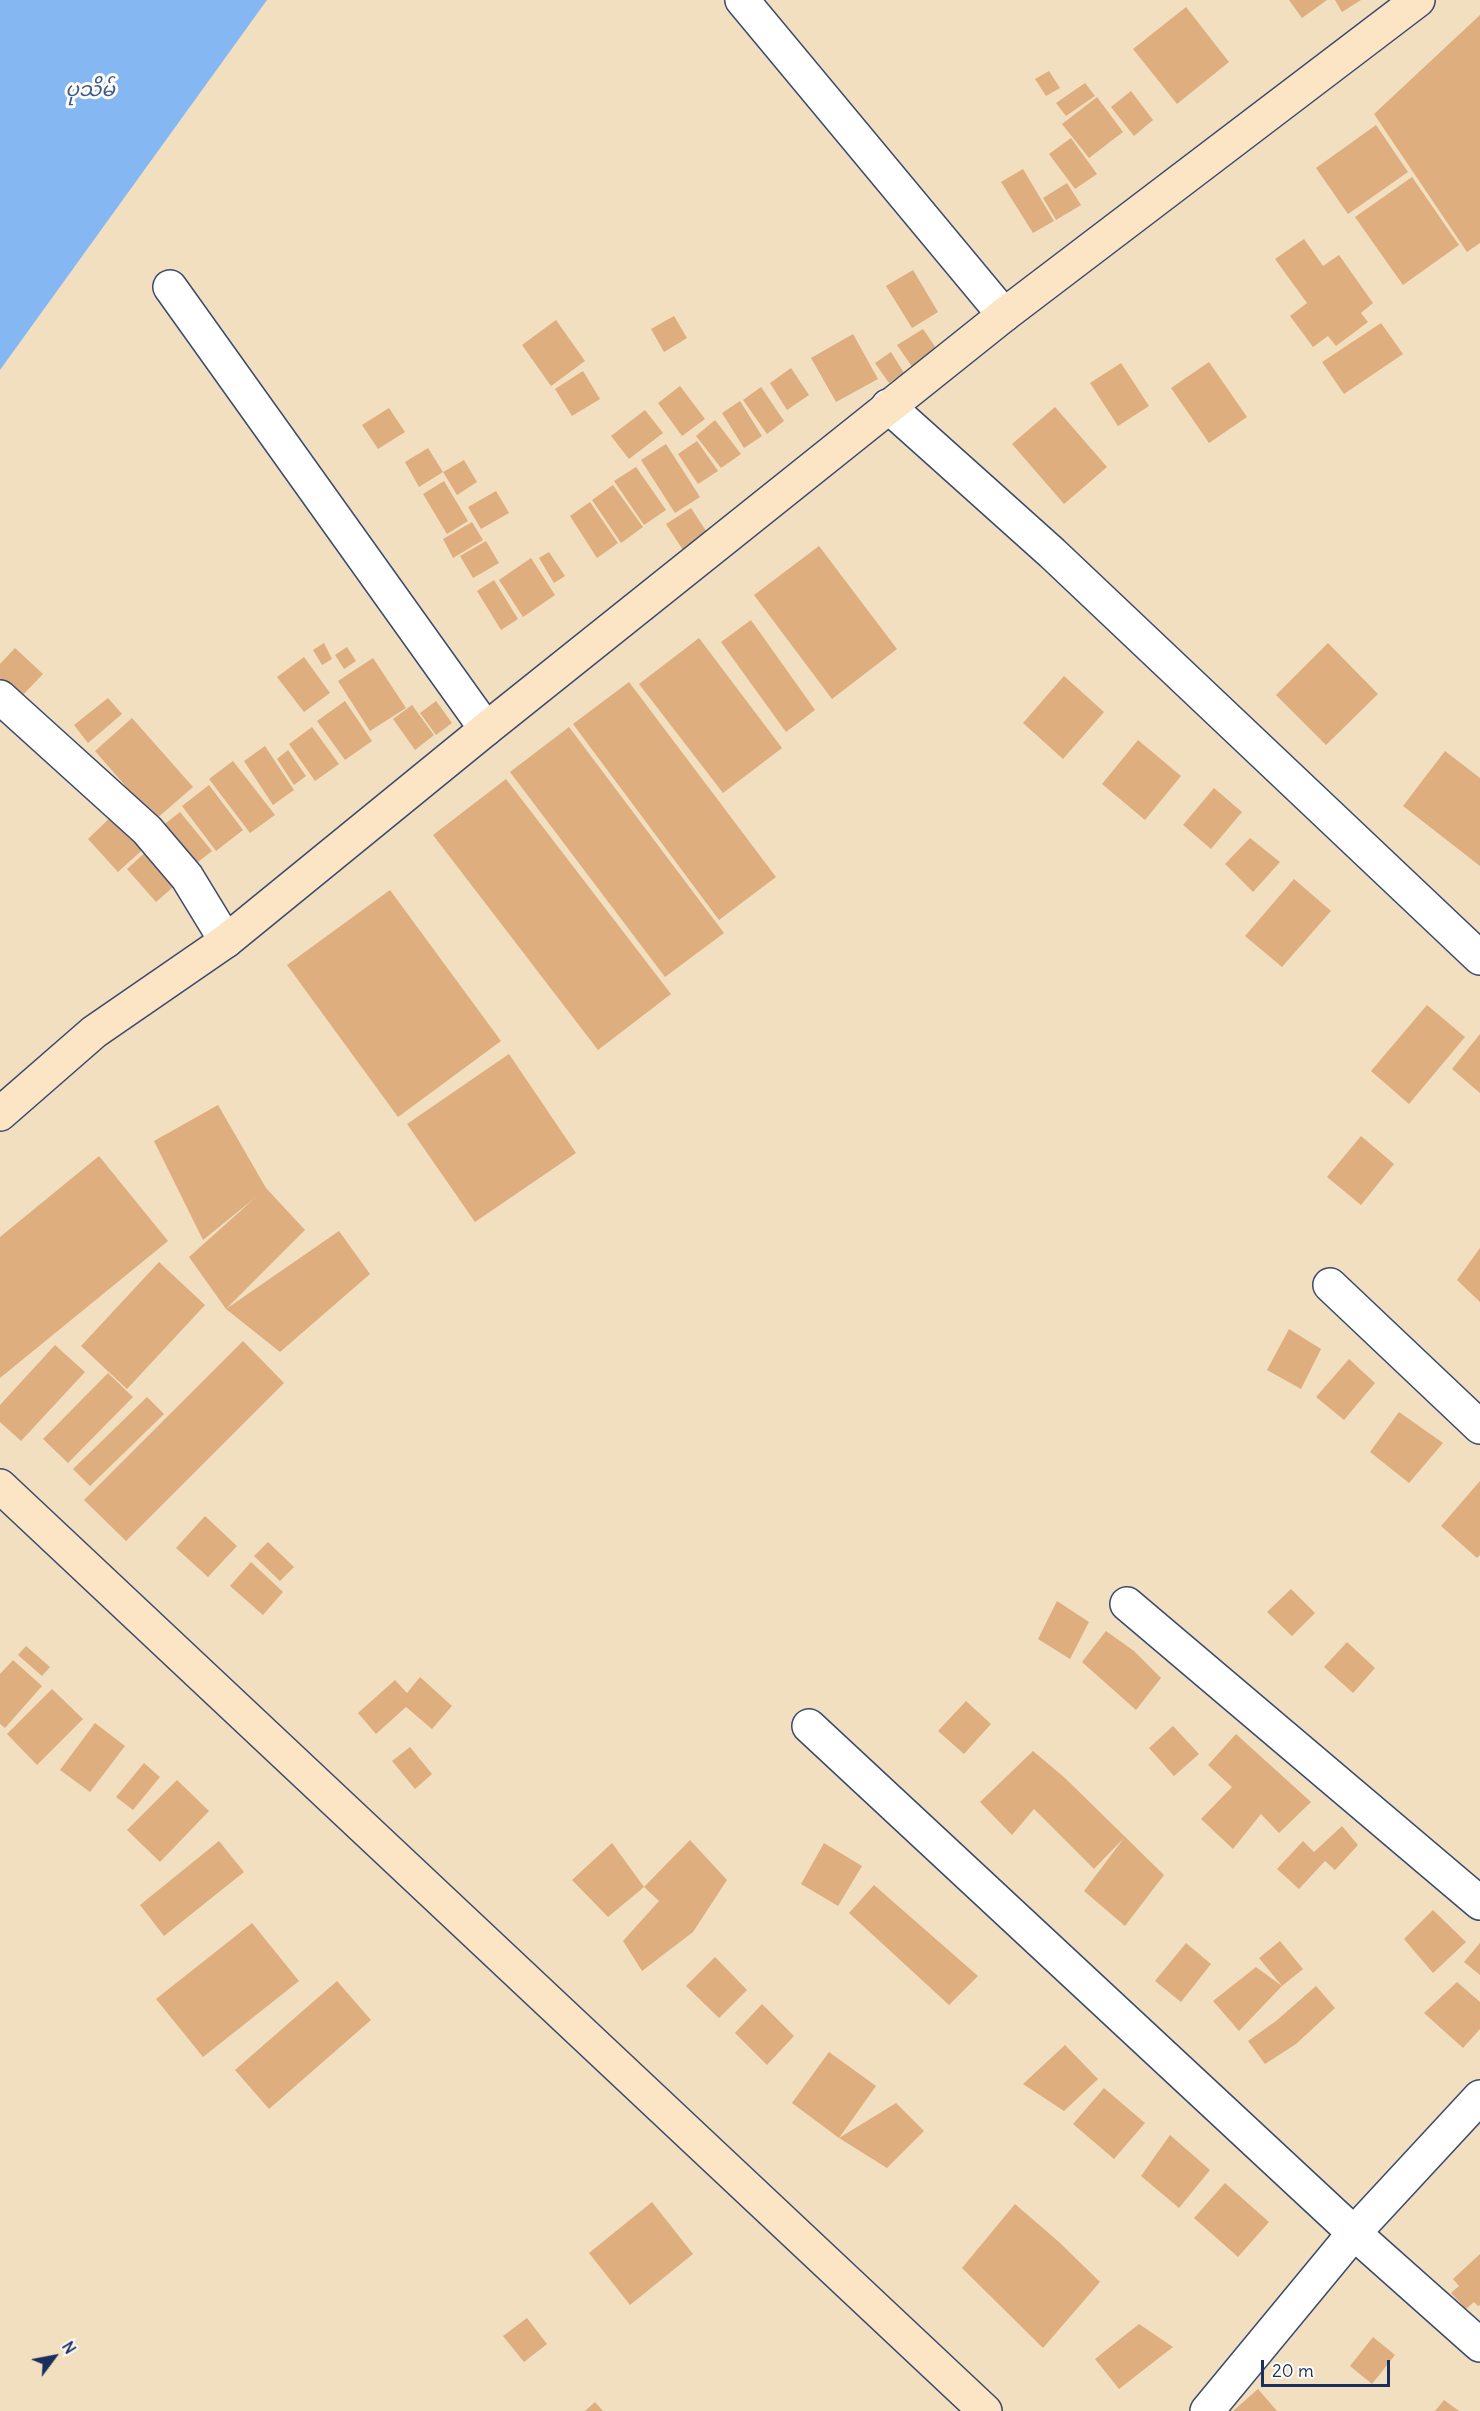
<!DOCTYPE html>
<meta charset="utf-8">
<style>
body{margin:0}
#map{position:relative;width:1480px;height:2411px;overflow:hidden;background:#f1dfc0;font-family:Delius,sans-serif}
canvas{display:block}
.north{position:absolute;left:24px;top:2327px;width:60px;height:60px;-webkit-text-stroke:4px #fdfcf7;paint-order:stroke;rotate:58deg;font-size:16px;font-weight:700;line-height:24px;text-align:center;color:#1b2f5e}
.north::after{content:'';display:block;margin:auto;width:21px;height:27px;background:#1b2f5e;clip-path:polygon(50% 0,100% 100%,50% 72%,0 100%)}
.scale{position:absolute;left:1261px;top:2360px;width:129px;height:27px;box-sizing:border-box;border:3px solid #1b2f5e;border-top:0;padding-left:8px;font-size:18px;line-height:21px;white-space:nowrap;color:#1b2f5e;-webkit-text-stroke:4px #fdfcf7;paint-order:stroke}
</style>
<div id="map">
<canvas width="1480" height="2411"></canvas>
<div class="north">N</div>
<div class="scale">20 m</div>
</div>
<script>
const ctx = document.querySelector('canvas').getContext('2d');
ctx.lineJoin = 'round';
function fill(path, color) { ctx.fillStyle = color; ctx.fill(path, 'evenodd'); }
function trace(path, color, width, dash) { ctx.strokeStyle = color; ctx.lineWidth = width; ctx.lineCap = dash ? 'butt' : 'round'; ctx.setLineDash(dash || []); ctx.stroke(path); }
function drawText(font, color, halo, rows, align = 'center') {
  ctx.font = font + ' Delius,"Noto Sans Myanmar",sans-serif'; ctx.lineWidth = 6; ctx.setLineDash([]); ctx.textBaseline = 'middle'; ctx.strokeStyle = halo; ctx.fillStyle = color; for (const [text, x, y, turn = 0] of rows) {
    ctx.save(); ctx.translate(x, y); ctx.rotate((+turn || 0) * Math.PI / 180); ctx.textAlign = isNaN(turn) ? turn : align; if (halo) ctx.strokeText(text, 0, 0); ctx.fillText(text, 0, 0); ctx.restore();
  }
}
fill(new Path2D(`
 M0,0h267l-267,370z`), '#85b8f3');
fill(new Path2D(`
 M1289,0h38l-25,18z
 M1335,0h26l-19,12z
 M1186,7l43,55 -52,42 -44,-55z
 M1480,15v228l-13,9 -93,-138z
 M1049,71l11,17 -14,8 -11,-17z
 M1085,83l10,13 -29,20 -10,-13z
 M1131,91l22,29 -19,16 -23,-29z
 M1097,97l26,35 -34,26 -27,-34z
 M1376,125l32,47 -60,42 -32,-46z
 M1071,138l26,36 -22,15 -26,-35z
 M1023,169l31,52 -21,12 -32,-51z
 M1412,177l47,68 -56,40 -48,-68z
 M1067,183l14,22 -25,15 -13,-22z
 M1304,239l19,27 16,-11 34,48 -12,10 7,9 -32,24 -8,-10 -15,11 -23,-31 17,-13 -32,-44z
 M913,270l25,42 -26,16 -26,-42z
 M674,316l13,22 -23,14 -13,-23z
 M556,320l29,41 -34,25 -29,-41z
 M1381,323l22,31 -59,40 -22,-32z
 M923,329l15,22 -25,17 -16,-23z
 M853,334l25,45 -42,23 -25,-44z
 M891,352l13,21 -15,10 -14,-20z
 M1209,362l38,55 -38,26 -38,-55z
 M1121,363l28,43 -31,20 -28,-43z
 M791,368l18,27 -22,15 -17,-27z
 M583,371l17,28 -28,17 -17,-27z
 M680,386l25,33 -23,17 -24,-33z
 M761,387l23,34 -17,13 -24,-34z
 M740,401l22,35 -18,12 -22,-35z
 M1055,407l52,60 -43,37 -52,-60z
 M389,408l16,24 -27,17 -16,-24z
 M645,410l18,23 -34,26 -18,-23z
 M715,420l26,34 -20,14 -25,-32z
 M697,441l21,30 -20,13 -20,-30z
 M666,444l34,53 -25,16 -34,-53z
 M428,448l15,24 -24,15 -14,-25z
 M464,460l13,22 -20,13 -14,-23z
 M636,467l30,43 -22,15 -30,-44z
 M444,481l24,40 -21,13 -24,-40z
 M613,485l30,42 -22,16 -29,-43z
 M496,491l13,22 -28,16 -13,-22z
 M590,502l28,41 -21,15 -27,-42z
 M691,508l17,26 -25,16 -17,-26z
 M472,522l11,18 -30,18 -10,-19z
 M486,541l13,22 -26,15 -13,-22z
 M819,546l78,103 -65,50 -78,-104z
 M549,552l16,24 -11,7 -15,-25z
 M531,558l24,37 -32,22 -24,-37z
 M494,580l24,39 -17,11 -24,-39z
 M751,620l64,90 -29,22 -65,-90z
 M699,638l83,110 -59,45 -84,-109z
 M324,643l8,16 -10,6 -9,-15z
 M1328,643l50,51 -52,51 -50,-50z
 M347,647l9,14 -12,8 -9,-14z
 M15,648l28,26 -26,27 -17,-16v-21z
 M304,657l26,36 -26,19 -27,-35z
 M373,658l33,50 -36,23 -32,-50z
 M1064,676l40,36 -41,47 -40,-36z
 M629,682l147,195 -57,43 -146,-196z
 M108,698l14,16 -34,29 -14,-18z
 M345,701l27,40 -27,19 -28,-39z
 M436,701l16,22 -16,12 -16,-22z
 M412,705l22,30 -19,15 -22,-31z
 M132,718l61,69 -38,33 -60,-69z
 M312,727l27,37 -24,17 -26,-37z
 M569,727l155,206 -59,44 -155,-205z
 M1138,740l43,36 -36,44 -43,-36z
 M265,746l29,44 -21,15 -29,-44z
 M288,750l18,26 -12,9 -17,-26z
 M1445,751l35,27v88l-77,-60z
 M233,761l42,54 -25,18 -41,-54z
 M506,779l165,215 -73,56 -165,-215z
 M209,785l34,45 -27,21 -34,-45z
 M1214,788l28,24 -31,37 -28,-24z
 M119,809l31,34 -32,29 -30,-33z
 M180,812l32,39 -23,18 -32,-39z
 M1250,838l30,24 -27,30 -28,-28z
 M150,848l30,33 -24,21 -29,-33z
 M1294,879l37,32 -49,56 -37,-31z
 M390,890l111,151 -103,76 -111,-152z
 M1427,1005l38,32 -56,67 -38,-33z
 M1480,1034v59l-28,-24z
 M509,1054l67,99 -101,69 -68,-98z
 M218,1105l48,83 39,42 -79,79 -37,-52 67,-60 -53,43 -49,-99z
 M1361,1136l33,28 -33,41 -34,-28z
 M99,1156l69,85 -168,137v-141z
 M339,1231l31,43 -90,78 -54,-43z
 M1480,1248v54l-23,-22z
 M159,1262l46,43 -78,84 -46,-43z
 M1289,1329l32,20 -20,40 -34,-19z
 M243,1341l41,42 -158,158 -42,-41z
 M55,1345l30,27 -64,69 -21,-19v-17z
 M1349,1359l26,24 -31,37 -28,-23z
 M108,1373l25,24 -65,66 -25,-24z
 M147,1397l17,17 -74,72 -17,-17z
 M1399,1412l44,31 -34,40 -39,-31z
 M1480,1481v74l-3,3 -36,-32z
 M205,1516l32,30 -29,31 -32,-29z
 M268,1542l26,25 -14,14 -26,-25z
 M251,1562l32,30 -20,23 -33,-29z
 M1291,1589l24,24 -23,23 -25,-24z
 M1057,1601l32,21 -19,37 -32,-20z
 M1106,1631l28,20 27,27 -25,32 -54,-48z
 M1347,1642l28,26 -22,25 -29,-26z
 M26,1646l24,21 -8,9 -24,-21z
 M13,1660l29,26 -37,42 -5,-4v-50z
 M420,1677l32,29 -20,23 -26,-22 -30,27 -18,-21 37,-33 12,13z
 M52,1689l31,30 -46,46 -30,-31z
 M966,1701l25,23 -27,30 -26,-23z
 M95,1723l30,23 -35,46 -30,-22z
 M1173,1726l26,28 -25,22 -25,-28z
 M1236,1734l75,68 -32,31 -18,-19 -28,35 -32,-30 31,-32 -24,-22z
 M410,1747l22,27 -17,15 -23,-28z
 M1033,1751l32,27 99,97 -39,51 -41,-35 40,-53 -30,31 -60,-60 -22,26 -32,-33z
 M144,1763l16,14 -27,33 -17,-13z
 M177,1780l32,31 -49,51 -33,-32z
 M1342,1826l16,19 -23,25 -10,-9 -26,28 -22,-20 26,-28 11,11z
 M690,1840l37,40 -34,52 -51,39 -19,-30 36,-40 -15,-14z
 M219,1841l25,31 -80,64 -24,-31z
 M612,1843l32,44 -36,30 -36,-37z
 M824,1843l38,23 -24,40 -37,-22z
 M874,1885l104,91 -29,29 -100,-92z
 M1433,1910l33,32 -33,31 -29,-34z
 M252,1923l47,58 -96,76 -47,-58z
 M1280,1941l23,28 -21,17 -23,-28z
 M1186,1943l25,21 -30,38 -26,-21z
 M1480,1943v32l-16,-13z
 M715,1957l32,33 -28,28 -33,-32z
 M1256,1967l26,19 -43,45 -26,-30z
 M337,1981l34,39 -102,89 -34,-39z
 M1457,1982l23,20v27l-17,19 -39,-35z
 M1316,1986l19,22 -39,36 -31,20 -17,-23 28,-20z
 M762,2004l32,32 -27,29 -32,-32z
 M1065,2045l33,34 -34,32 -41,-27z
 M829,2052l47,34 -37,52 57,-35 28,28 -37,37 -48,-30 -47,-35z
 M1104,2088l41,35 -31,36 -41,-35z
 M1170,2135l40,35 -31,38 -38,-32z
 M1225,2183l44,39 -31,35 -44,-39z
 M652,2202l41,52 -63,51 -41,-52z
 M1015,2204l44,38 41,40 -57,66 -81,-80z
 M1480,2254v51l-2,1 -4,-4 -8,7 -15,-16 8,-7 -6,-7z
 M527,2318l20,26 -23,18 -21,-26z
 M1139,2324l34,23 -54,42 -24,-30z
 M1373,2337l22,18 -23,29 -22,-18z
 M1258,2389l19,22h-44z
 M1444,2400l15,11h-24z
 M595,2402l8,9h-18z`), '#deae7f');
const street = new Path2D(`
 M742,0l262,315
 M170,287l316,442
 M888,406l164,147 428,405
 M0,697l147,133 40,47 39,64
 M1330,1285l150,142
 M1127,1604l353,299
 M809,1726l545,507 126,112
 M1207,2411l147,-178 126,-136`);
const secondary = new Path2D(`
 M0,1114l94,-82 132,-91 260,-212 518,-414 414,-315
 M0,1486l985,925`);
trace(street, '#3b496d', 36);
trace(secondary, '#3b496d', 36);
trace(street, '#fff', 33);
trace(secondary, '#fce5c4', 33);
drawText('italic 20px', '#3b588b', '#fdfcf7', [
 ["ပုသိမ်",90,90]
]);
</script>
